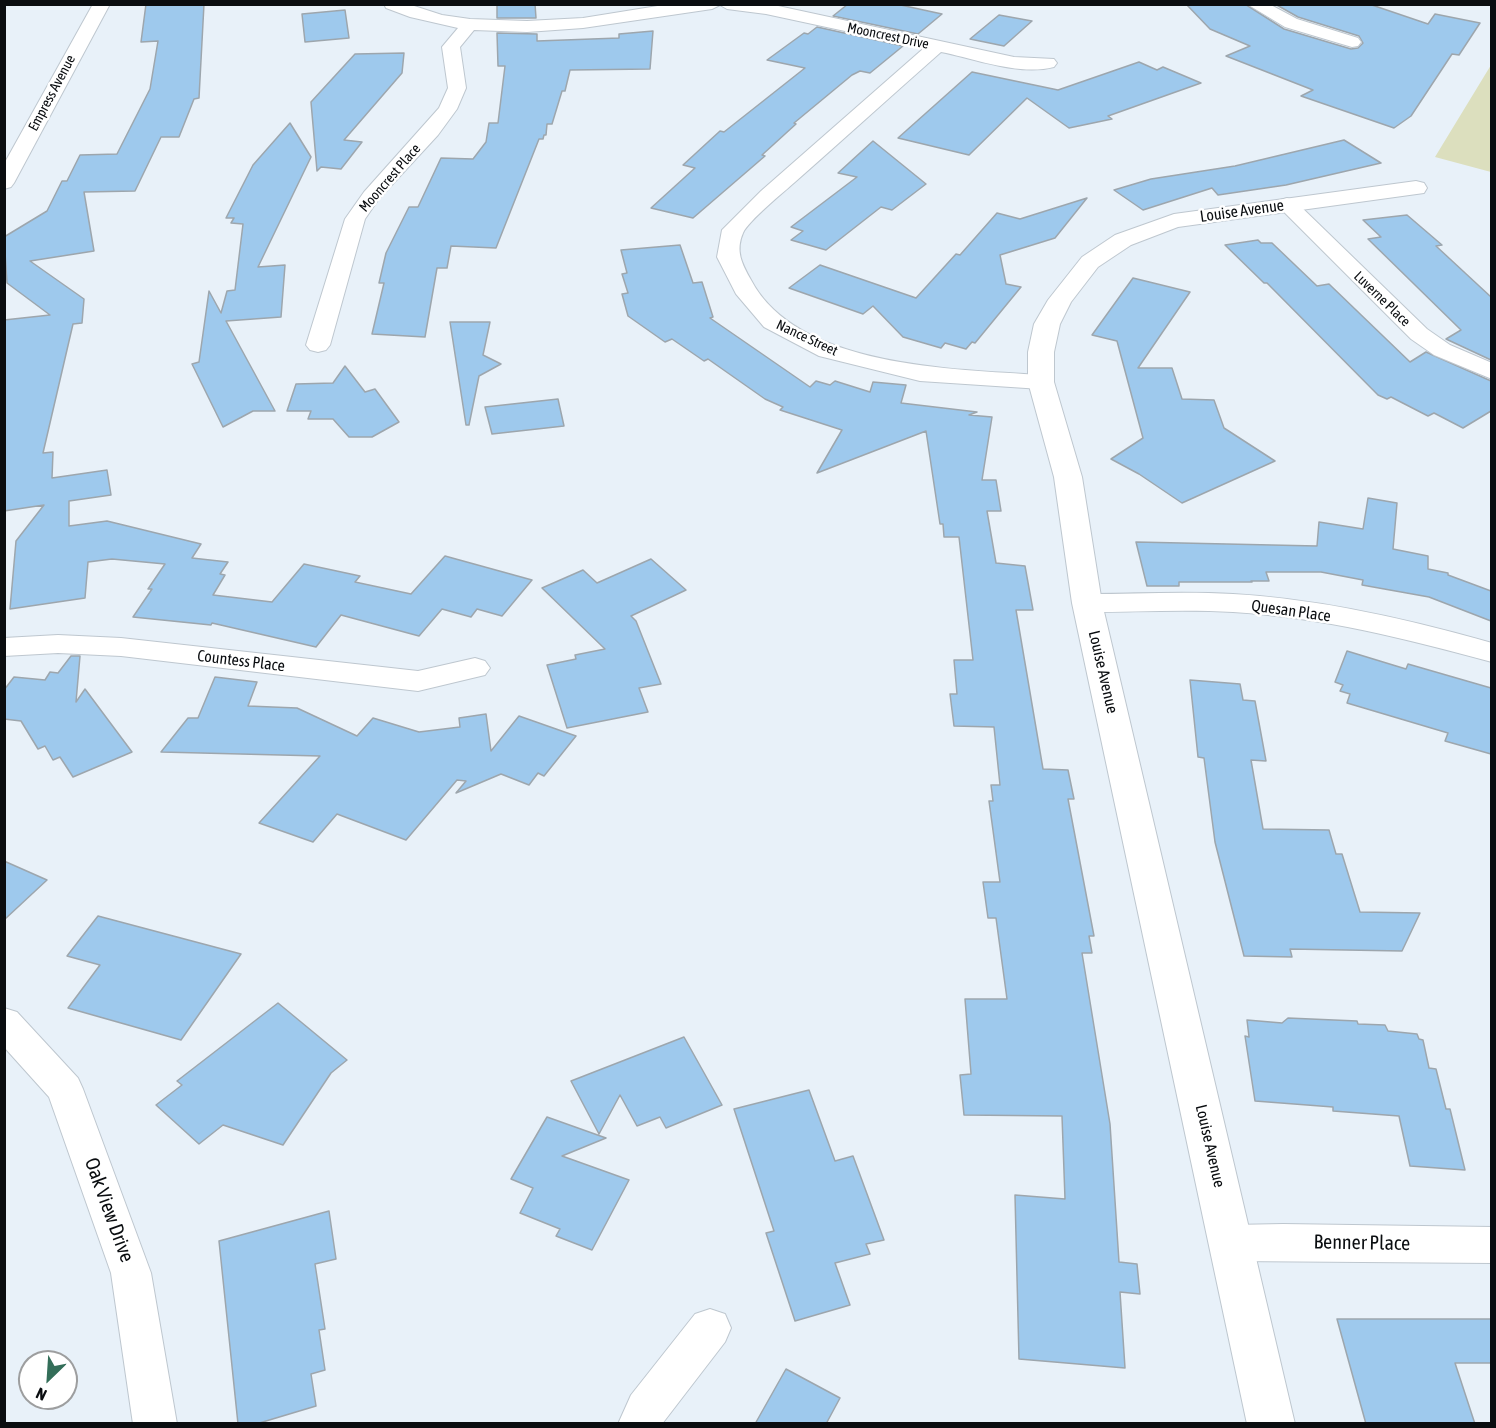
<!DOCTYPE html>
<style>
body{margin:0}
#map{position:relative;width:1496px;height:1428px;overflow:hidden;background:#e8f1f9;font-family:"Asap Condensed",sans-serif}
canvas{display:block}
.frame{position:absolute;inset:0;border:6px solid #0a0d10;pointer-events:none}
.north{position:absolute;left:18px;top:1350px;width:60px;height:60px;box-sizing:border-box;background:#fff;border:2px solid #9d9e9f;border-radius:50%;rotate:205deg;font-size:16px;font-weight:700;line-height:24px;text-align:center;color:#0a0d10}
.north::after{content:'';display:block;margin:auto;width:21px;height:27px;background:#336e59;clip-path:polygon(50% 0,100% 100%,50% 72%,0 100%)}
</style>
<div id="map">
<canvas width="1496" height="1428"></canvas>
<div class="frame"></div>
<div class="north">N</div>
</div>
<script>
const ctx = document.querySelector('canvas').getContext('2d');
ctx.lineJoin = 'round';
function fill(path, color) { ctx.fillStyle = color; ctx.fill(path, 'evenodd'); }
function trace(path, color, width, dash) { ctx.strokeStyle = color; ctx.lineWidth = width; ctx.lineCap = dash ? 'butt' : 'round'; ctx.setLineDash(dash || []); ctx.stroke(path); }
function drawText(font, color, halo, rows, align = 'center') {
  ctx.font = font + ' "Asap Condensed",sans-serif'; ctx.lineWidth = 5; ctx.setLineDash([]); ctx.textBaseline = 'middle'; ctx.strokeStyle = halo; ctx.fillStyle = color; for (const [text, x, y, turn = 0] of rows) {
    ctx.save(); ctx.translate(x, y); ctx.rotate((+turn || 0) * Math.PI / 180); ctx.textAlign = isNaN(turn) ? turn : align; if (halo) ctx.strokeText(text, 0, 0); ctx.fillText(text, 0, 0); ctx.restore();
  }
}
fill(new Path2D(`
 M1491,64v108l-56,-15 56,-92z`), '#dcdfbe');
const building = new Path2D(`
 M146,4h58l-5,94 -5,1 -15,38h-18l-26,54 -51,1 10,59 -64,10 54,38 -2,24 -9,1 -30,129 10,-1 -1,26 55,-8 4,25 -42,6v25l38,-5 94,23 -9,14 36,4 -8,12 5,1 -12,20 59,7 32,-38 56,12 -5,6 56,12 34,-38 87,24 -30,36 -25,-7 -6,8 -29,-8 -23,27 -78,-21 -25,32 -104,-24 -1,2 -78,-8 19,-28h-4l17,-25 -53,-5 -24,3 -3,36 -75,11 6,-68 28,-36 -40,6v-191l46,-5 -43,-32 -3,-46 43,-26 15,-30h5l13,-26 37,-1 33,-65 8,-48 -17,1z
 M497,4h38l1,14h-39z
 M848,4h48l46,10 -24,20 -85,-18z
 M1186,4h59l39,25 67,20 7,-1 5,-5 -4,-7 -61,-19 -23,-13h94l59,20 7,-10 45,9 -21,32 -7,-1 -41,62 -17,12 -93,-32 12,-6 -87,-34 24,-10 -40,-17z
 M345,10l4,28 -44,4 -3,-28z
 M999,15l33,6 -28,25 -34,-7z
 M817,27l86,19 -33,27 -10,-2 -8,4 -58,48 2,1 -34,31 3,1 -72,62 -42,-10 44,-40 -12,-3 37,-34 4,1 81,-64 -38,-8 37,-27 4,1z
 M653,31l-3,38 -80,1 -5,21h-3l-10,33h-5l-1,11h-2l-1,4h-4l-43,109 -45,-2 -4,22h-10l-12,69 -53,-3 12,-51h-5l7,-30 23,-46h9l23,-49 32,1 13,-17 3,-19h9l7,-57h-7l-1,-33 40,1v7l82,-3v-4z
 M404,53l-2,20 -58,67 18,2 -21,27 -20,-2 -4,4 -6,-69 44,-48z
 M1139,62l18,8 6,-3 38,16 -93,33 4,3 -43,9 -42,-30 -58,57 -71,-17 74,-66 86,18z
 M290,123l21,34 -53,110 27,-2 -4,52 -55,4 49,90h-22l-30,16 -31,-63 7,-2 10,-71 12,22 6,-22 8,-1 8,-66 -12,-1 3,-5h-8l27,-53z
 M1344,140l37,23 -95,22 -68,10 -6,-7 -69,22 -29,-20 37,-11 84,-13z
 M873,141l53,43 -34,26 -11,-3 -55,43 -35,-10 12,-9 -12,-4 66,-50 -19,-4z
 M1087,198l-32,40 -55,17 6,29 15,3 -46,56 -3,-1 -6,7 -21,-6 -4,5 -38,-11 -30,-31 -10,8 -74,-26 31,-23 96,33 40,-44 4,1 37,-42 23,6z
 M1407,215l35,30 -6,1 55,51v63l-45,-21 15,-9 -93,-91 13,-2 -18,-17z
 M1258,240l3,3h11l45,43 12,-2 81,78 16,-10 65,29v30l-28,17 -29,-15 -6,3 -37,-19 -4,2 -9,-4 -111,-112h-3l-39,-38z
 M680,245l13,38 9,-1 11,35 -3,1 100,69 6,-6 14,4 5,-4 35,11 3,-10 33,3 -5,18 76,9 -8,3 23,2 -10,63h14l5,31h-14l9,52 29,3 8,44h-17l27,159 25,1 6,29h-6l26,137h-5l3,17h-10l28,171 9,138 18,2 3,30 -20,-2 5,76 -106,-9 -4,-164 50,4 -3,-83 -98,-1 -4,-40 11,-1 -6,-75h42l-11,-81h-8l-5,-36h17l-11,-81h4l-2,-16h9l-6,-58 -40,-1 -4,-32h7l-3,-34h19l-14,-123h-15l-1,-13h-3l-14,-93 -109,42 25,-43 -62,-20 3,-3 -18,-8 -57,-40 -4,2 -32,-22 -7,3 -37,-26 -6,-22 6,-1 -6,-19 5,-1 -6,-23z
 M1133,278l57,14 -52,76h34l10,31 32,1 10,28 51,33 -93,42 -43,-29 -28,-15 32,-21 -26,-97 -25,-6z
 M450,322h40l-7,33 18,9 -22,12 -10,49h-3z
 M345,366l20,26 10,-3 24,33 -27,15h-23l-16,-18h-25l3,-8h-24l9,-27 37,-1z
 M558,399l6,27 -72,8 -7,-27z
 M1368,498l29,5 -4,46 35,7v13l20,4v2l43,16v30l-62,-24 -67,-12 1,-5 -42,-8h-55l3,9h-18l1,1h-73v4h-32l-11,-44 181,4 2,-24 44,7z
 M651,559l35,31 -55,26 5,5 25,63 -22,4 9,24 -81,16 -20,-63 29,-6 -1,-4 30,-6 -63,-61 41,-18 14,13z
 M1347,651l59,18 2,-5 83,24v66l-46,-13 3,-8 -101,-30 3,-9 -10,-3 3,-6 -8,-3z
 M71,656h9l-4,46 9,-13 47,63 -59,25 -13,-20 -7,3 -8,-14 -7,3 -17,-28 -17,-2v-29l10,-13 31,3 5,-8 8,1z
 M215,677l42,5 -9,24 49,2 60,28 16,-18 46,14 41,-5 -1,-9 27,-4 5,37 28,-35 57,20 -32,40 -6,-3 -9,12 -28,-11 -45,19 10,-12 -9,-1 -51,60 -69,-26 -24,28 -54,-19 61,-67 -159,-4 27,-34h10z
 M1190,680l50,4 3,16 12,1 11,60 -15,-1 12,69 66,1 7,24h6l18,58 60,1 -18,38 -112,-2 2,8 -48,-1 -29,-114 -11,-84 -6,-1z
 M4,861l43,19 -43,40z
 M98,916l143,38 -60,86 -113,-32 32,-43 -33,-9z
 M278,1003l69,57 -16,13 -48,72 -60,-20 -24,19 -43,-39 26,-20 -5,-4z
 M1288,1018l69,3 1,3 27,1 3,6 29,3 2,5 4,1 6,28 7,1 10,40h4l15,61 -55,-4 -11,-50 -66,-5v-4l-78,-6 -10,-65 4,1 -2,-17 35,3z
 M684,1037l38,68 -56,23 -6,-11 -23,9 -17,-31 -21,39 -28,-53z
 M809,1090l26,71 18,-5 31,84 -18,4 4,10 -35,9 15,42 -55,16 -29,-88 8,-2 -40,-122z
 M547,1117l59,21 -44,18 67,24 -37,70 -36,-14 4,-7 -40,-16 13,-25 -22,-9z
 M329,1211l7,48 -21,5 10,65 -6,1 6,40 -14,4 5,32 -60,18h-18l-19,-183z
 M1337,1319h154v44h-36l20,61h-109z
 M786,1369l54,29 -14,26h-71z`);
fill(building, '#9ec9ed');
trace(building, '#9da6ad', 1.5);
const minor = new Path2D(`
 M93,4h17l-96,179 -3,4 -7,2v-25z
 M384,4h24l34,11 28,4 57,2 56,-3 87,-14h99l245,53 40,2 3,4 -3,4c-35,9 -78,-8 -113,-15 -49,43 -97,87 -146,130 -11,10 -47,39 -52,51 -8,18 -1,31 8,47 46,88 203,89 290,95l8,2 4,5 -4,5 -8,2 -121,-8 -101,-25 -55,-29 -28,-33 -19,-37 5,-27 39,-39 163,-143 -158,-34 -39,-5 -7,-4 -8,4 -129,19 -56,4 -53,-2 -14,17 6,41 -9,21 -19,26 -60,65 -13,19 -35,126 -4,5 -8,2 -8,-2 -4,-5 39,-126 19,-27 75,-84 9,-20 -6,-41 16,-19 -48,-11 -24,-9z
 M1247,4h22l28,15 61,19 3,4 -3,4 -6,1 -67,-20z
 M1287,198l7,2 133,129 23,16 42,18v16l-58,-24 -23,-16 -131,-131 -3,-4 3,-4z
 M1087,594c48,0 97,-3 146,0 87,5 175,25 259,49v19c-85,-23 -171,-45 -259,-50 -48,-3 -98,0 -146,0l-10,-3 -4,-6 4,-6z
 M58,635l63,3 297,33 57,-13 10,3 5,7 -5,7 -67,16 -297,-35 -63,-3 -54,3v-18z
 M4,1008l13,4 61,66 5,11 68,184 26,151h-44l-22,-151 -62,-176 -45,-50z
 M1283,1224l209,3v36l-260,-2 -14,-5 -6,-13 6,-13 14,-5z
 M710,1309l15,5 6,14 -6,14 -63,82h-44l13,-29 64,-81z`);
const tertiary = new Path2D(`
 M1416,181l8,2 3,5 -3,5 -246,34 -47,18 -33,22 -27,35 -11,22 -6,28v30l28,95 20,126 193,821h-48l-175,-821 -18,-126 -26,-95v-30l6,-28 14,-24 34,-43 33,-22 59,-21z`);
trace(minor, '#bec7cf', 2);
trace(tertiary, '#bec7cf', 2);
fill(minor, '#fff');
fill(tertiary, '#fff');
drawText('14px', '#0a0d10', '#fff', [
 ["Mooncrest Drive",888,36,12],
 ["Empress Avenue",52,93,-62],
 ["Mooncrest Place",390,178,-49],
 ["Luverne Place",1382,299,44],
 ["Nance Street",807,338,25]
]);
drawText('16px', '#0a0d10', '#fff', [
 ["Louise Avenue",1242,211,-8],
 ["Quesan Place",1291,611,8],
 ["Countess Place",241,661,7],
 ["Louise Avenue",1103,672,77],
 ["Louise Avenue",1210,1146,77]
]);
drawText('20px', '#0a0d10', '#fff', [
 ["Oak View Drive",109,1210,70],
 ["Benner Place",1362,1243,1]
]);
</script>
